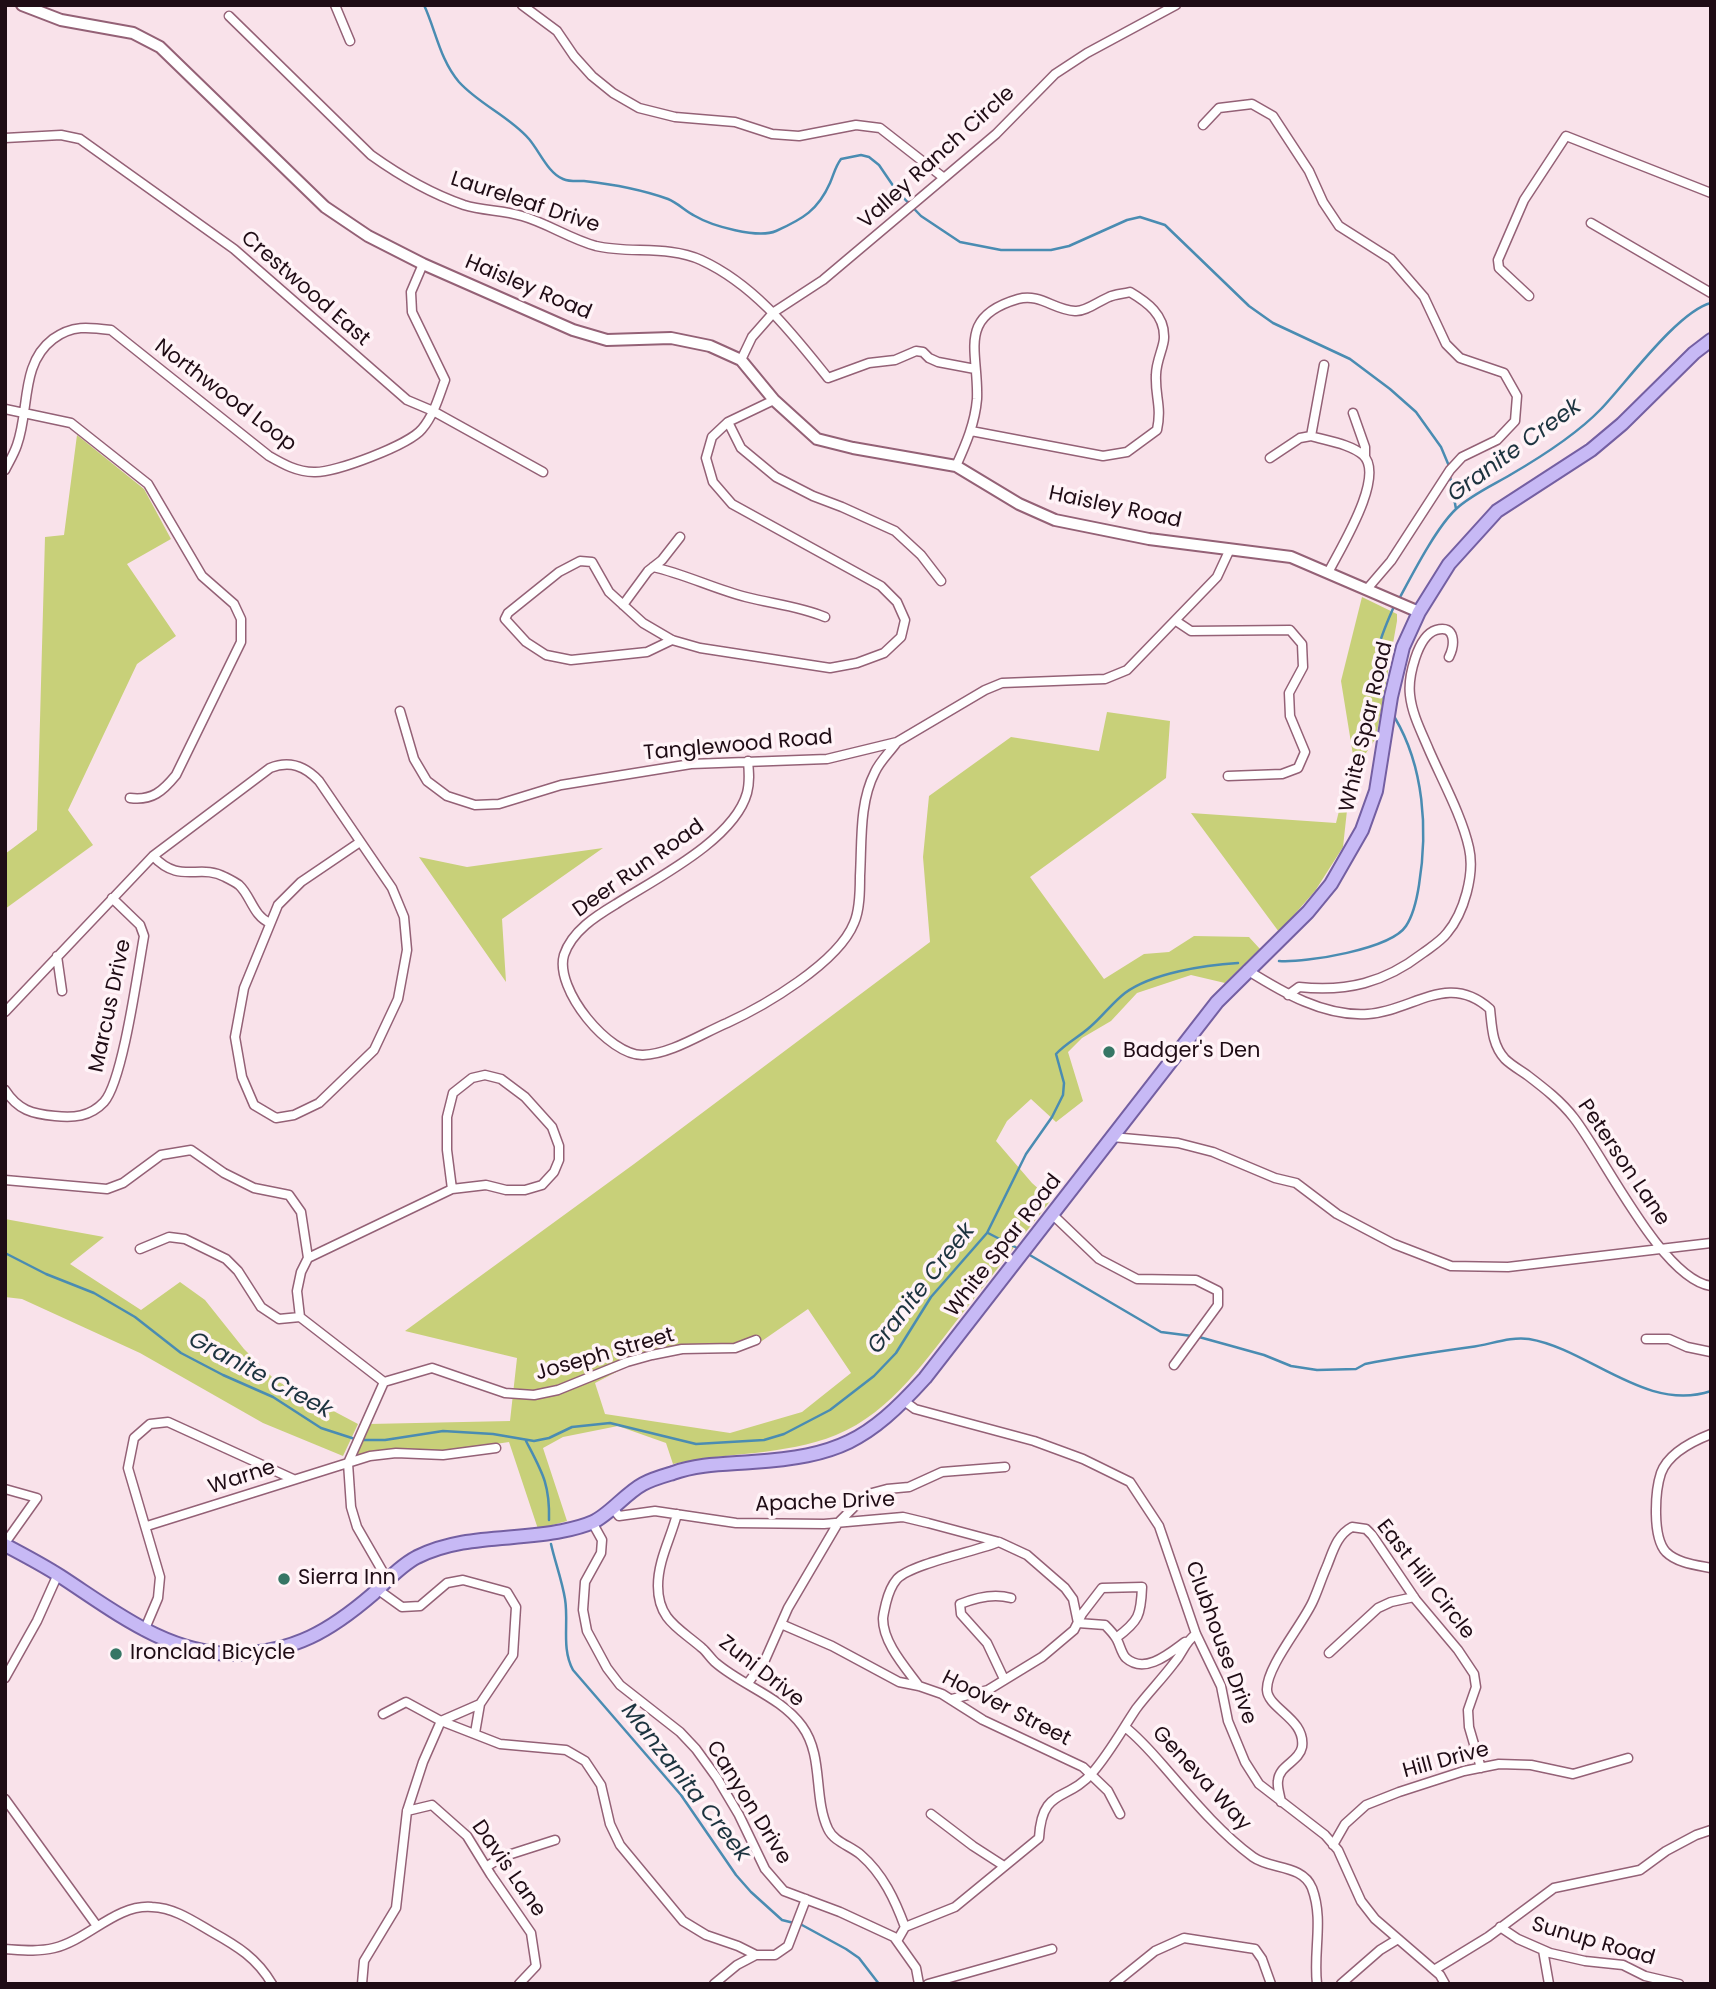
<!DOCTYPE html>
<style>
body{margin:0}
#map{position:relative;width:1716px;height:1989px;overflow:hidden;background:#f9e2ea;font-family:Poppins,sans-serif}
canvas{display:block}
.frame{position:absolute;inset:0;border:7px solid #1f0c15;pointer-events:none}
</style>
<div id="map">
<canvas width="1716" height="1989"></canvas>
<div class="frame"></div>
</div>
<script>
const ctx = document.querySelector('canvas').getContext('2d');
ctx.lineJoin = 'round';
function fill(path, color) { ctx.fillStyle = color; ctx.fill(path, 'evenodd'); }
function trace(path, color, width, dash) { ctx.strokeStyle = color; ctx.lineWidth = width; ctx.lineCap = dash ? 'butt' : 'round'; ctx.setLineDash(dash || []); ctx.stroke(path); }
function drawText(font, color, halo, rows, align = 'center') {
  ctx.font = font + ' Poppins,sans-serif'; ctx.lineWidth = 7; ctx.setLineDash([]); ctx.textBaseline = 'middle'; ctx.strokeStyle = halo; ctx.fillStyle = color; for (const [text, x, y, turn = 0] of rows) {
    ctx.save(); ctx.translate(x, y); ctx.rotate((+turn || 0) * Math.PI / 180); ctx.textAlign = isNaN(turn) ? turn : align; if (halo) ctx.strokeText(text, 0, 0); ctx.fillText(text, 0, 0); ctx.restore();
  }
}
fill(new Path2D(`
 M77,435l67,54 27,50 -44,25 49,72 -39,28 -69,146 25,35 -88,64v-55l32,-24 8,-293 19,-2z
 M1362,597l35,17v7l-21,117 -12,18 -15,36 -6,55 -28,44 -36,41 -88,-119 145,10 17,-68 -12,-74z
 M1107,712l63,9 -4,57 -136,99 74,102 40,-25 25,-2 25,-16 55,1 11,12 -35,34 -34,-8 -54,18 -26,28 -29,17 -14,14 15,49 -27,21 -25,-23 -24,22 -11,20 36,42 19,17c-29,37 -57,73 -86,110 -37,46 -72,102 -129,125 -52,21 -110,17 -163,29l-7,-21 -48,-17 -55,11 -20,11 24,73 -29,8 -29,-87 -67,10 -87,5 14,-33 141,-3 7,-63 -112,-27 229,-167 296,-222 -7,-85 6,-61 82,-59 88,14zM808,1309l43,64 -49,39 -72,21 -125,-19 -10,-31 33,-17 54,-14 53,1 24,-10z
 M603,848l-101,71 4,63 -87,-125 48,10z
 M5,1219l99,18 -34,27 71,46 39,-28 25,18 39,49 31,31 83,44 -15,32 -80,-33 -123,-70 -118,-54 -17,-2z`), '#c8d079');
trace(new Path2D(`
 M424,5c12,26 16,55 35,77 21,23 50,34 70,57 11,13 19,34 34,40 7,3 15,2 21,2 27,3 59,9 84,18 10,4 17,12 27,17 17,10 63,23 81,15 27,-12 42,-21 54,-48 4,-9 5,-16 11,-24l20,-4 8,2 10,8 17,25 25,26 39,26 41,8h50l18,-4 58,-26 13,-3 25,8 84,81 24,17 77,36 40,30 26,23 25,35 8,19
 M1450,476l6,33
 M1399,599c14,-26 37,-71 57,-90 15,-14 37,-24 54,-34 31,-18 66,-40 91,-66 25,-26 77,-98 110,-106
 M1383,697c-17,-32 -1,-63 12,-93
 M1279,961c27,2 112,-12 127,-35 8,-12 11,-28 13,-41 9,-55 5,-118 -24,-167
 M988,1233l31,16
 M5,1253l41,21 48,19 41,24 46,36 42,22 50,22 48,31 37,12h27l58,-9 50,3 41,7 15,-3 23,-11 38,-4 86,21 68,-4 20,-6 46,-24 44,-34 22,-23 35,-56 56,-64 39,-79 26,-37 11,-22 1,-12 -8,-29c10,-11 23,-17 34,-27 12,-10 22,-24 35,-34 27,-20 80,-28 113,-30
 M1028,1254l133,78 31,4
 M1199,1337l65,18 27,11 26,4 39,-1 9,-5c35,-7 70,-12 106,-17 18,-2 39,-11 58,-8 60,10 117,74 182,52
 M526,1441c16,31 24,43 23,79
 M551,1544c4,18 11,36 14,55 4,24 -4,49 8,71l108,125 55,80 15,17 31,28 20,5 44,24 13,9 20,26`), '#4a8cb2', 2.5);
const street = new Path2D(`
 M335,5l15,36
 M522,5l35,26 17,25 18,20 21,17 26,15 36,9 60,5 37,12 27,2 57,-11 24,3 64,50
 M229,16l142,139c28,20 61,39 93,50 19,6 39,5 58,11 25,7 48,23 74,30 34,8 72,-1 105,14 54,25 90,72 127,118l41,-15 26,-3 21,-9 7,1 6,6 9,4 37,7
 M1203,125l16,-17 33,-4 21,12 36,55 14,31 16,24 52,33 33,38 22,47 14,14 44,15 13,23 -2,25 -18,19 -35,17 -12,13 -59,91 -24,28
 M5,138l56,-3 19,4 154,110 173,151 26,11 110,61
 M1591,223l120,70
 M1529,296l-30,-28 -1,-8 26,-60 42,-64 145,57
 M741,360l11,-23 22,-25 49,-32 121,-102 52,-44 59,-60 32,-21 89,-48
 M1324,365l-13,71c17,5 39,8 52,19 23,21 -23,94 -34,116
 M5,409l66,14 77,61 54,92 32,28 7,15v23l-65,133c-13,16 -24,26 -46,23
 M1353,413l12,34v10
 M728,422l13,26 35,29 37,19 29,11 53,24 26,24 20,26
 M1270,458l30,-20 11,-2
 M956,466c10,-22 19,-43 21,-67 2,-47 -21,-82 41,-100 22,-6 36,11 57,12 10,1 24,-10 34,-14 6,-3 14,-3 21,-5 17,10 35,23 34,46 0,9 -8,23 -8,37 -1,22 6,31 1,55l-30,22 -24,4 -132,-25
 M5,470c4,-8 9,-16 12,-25 13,-36 3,-81 36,-106 19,-14 35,-12 58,-9l158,126c14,8 28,16 45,16 21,1 95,-27 108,-43 12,-14 17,-33 23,-49l-33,-68 -1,-20 12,-28
 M653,567c32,7 61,22 93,30 27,7 53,9 79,20
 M623,605l25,-34 14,-11 18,-23
 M1176,621l15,10 99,-1 12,14 1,23 -14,26 1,23 15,36 -7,16 -16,6 -54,2
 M672,640l-25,12 -76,8 -25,-5 -20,-13 -21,-23 3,-6 51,-41 21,-11 12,1 17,30 34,31 29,17 28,8 130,20 27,-5 27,-10 17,-16 4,-17 -8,-18 -16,-16 -149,-82 -19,-22 -7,-24 6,-21 16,-15 46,-22
 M400,711l14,48 13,22 20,15 28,9 24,-1 62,-19 130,-21 136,-5 70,-17 88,-52 17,-7 103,-4 22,-9 90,-93 13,-28
 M748,761c1,11 2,21 -1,32 -13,47 -92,86 -131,111 -20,12 -44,27 -52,51 -10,34 45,101 79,100 28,-1 58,-21 84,-32 37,-17 111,-60 127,-100 6,-13 6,-33 6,-47 2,-35 -1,-73 15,-104 5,-11 15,-20 22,-30
 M153,856c27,29 46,7 72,21 4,2 10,5 14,8 12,11 14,31 31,38
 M57,956l5,35
 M1247,970c35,22 77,47 121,44 45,-3 80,-43 122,-5 2,18 2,36 15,50 6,6 15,11 22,16 17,13 34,26 47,43 31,40 88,161 137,168
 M1288,995l11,-8c48,5 85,-4 124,-34 8,-6 18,-12 24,-20 17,-20 28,-59 22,-85 -7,-32 -27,-68 -40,-98 -8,-19 -17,-36 -19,-55 -2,-17 7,-59 26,-65 20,-6 19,15 13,27
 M5,1012l148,-156 117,-88c20,-8 35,-2 49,13l73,107 12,29 3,33 -9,49 -24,51 -55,53 -25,12 -18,3 -22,-13 -12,-28 -7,-40 9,-49 34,-83 23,-23 59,-40
 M5,1090c13,20 27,24 50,26 18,2 35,1 49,-14 19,-21 34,-133 40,-166l-4,-11 -28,-27
 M1112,1137l66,6 35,9 62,26 21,5 41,31 57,30 57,22 57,1 203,-24
 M5,1180l102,9 16,-6 38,-28 30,-5 33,23 30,15 35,7 12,17 7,46 -7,14 -4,19 3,26 84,65
 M1053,1215l46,44 38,20 59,1 22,11v14l-44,60
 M140,1249l29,-12 16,2 41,20 12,12 23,36 18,12 21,-2
 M308,1258l144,-69 34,-4 20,5h19l17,-5 12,-13 5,-12v-14l-7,-19 -27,-30 -24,-18 -16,-4 -13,3 -19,15 -6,24v33l5,39
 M1646,1339h23l18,8 24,5
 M904,1401l11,8 119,32 49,18 47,23 29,44 37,108 25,52 7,35 17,41 14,22 66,51 13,15 23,51 14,18 65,56 5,9
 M1711,1434c-18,7 -43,20 -50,39 -6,18 -9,64 5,79 11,11 30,13 45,16
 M5,1489l32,9 -32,45
 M612,1507l7,9 36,-5 81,12 88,1 79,-7 25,6 71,19 28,13 38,33 8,11 5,24 27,2c4,4 8,8 11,13 4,6 5,15 10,20 19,17 44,-5 59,-16
 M677,1514c-6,24 -19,46 -19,72 0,34 21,42 44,62 5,4 9,11 14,15 27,23 65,34 86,63 22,30 11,71 26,103 6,13 23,17 33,26 22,19 34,45 44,72
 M592,1522l10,18 -1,13 -16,29 -2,28 4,21 20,37 13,17 60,47 16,17 21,29 22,37 26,54 19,22 56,21 54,25 22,31 3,16
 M147,1526l223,-70 26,-3 47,2 53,-7
 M387,1579l-30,-52 -6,-20 -3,-44 36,-81 48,-14 73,25 29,2 24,-5 69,-28 25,-7 30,-6 53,-1 21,-8
 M377,1589l25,18 18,-1 27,-23 16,-3 44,12 9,15 -3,48 -33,49 -39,17
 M781,1624l51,22 67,36 20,4 23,8 41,26 100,47 25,24 12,23
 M144,1631l14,-33 2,-21 -32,-109 6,-30 16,-14 18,-2 125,57
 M1329,1653l49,-45 13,-6 23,-5
 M5,1678l32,-57 21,-47
 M1004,1679l-17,-36 -26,-29 -1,-10c17,-7 34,-11 51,-6
 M748,1683l17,-23 23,-52 50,-85 22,-22 12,-8 15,-4 22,-2 33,-15 63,-5
 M919,1686c-13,-18 -36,-43 -36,-67 0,-4 2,-11 3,-16 2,-8 5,-17 11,-24 14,-15 80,-28 102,-37
 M952,1699l36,-9 54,-33 32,-27 8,-16 20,-26 40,-1c-1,28 -3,34 -26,51
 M383,1714l23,-12 35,19 59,23 66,6 19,11 16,24 9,39 10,21 63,76 23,14 32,11 18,9
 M1125,1727c19,15 32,32 48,50 24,28 50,58 80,80 18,13 49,7 59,31 12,32 1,63 5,96
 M475,1733l5,-29
 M5,1799l92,127
 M1281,1802c-1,-7 -4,-15 -3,-21 1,-16 21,-19 24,-34 4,-28 -34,-38 -35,-57 -1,-23 36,-66 46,-89 5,-11 9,-24 14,-35 6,-15 10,-31 25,-39l14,2 6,6 44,65 42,50 16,24 2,13 -8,23 1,17 12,41
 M407,1811l25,-6 35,31 24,39 40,58 5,33 -17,18
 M931,1814l42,32 31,20
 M1333,1845l12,-21 21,-19 33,-13 65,-21 35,-7 32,1 42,9 55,-16
 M486,1867l16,-10 53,-17
 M1500,1927l18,12 32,14 35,8 38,4 22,11 34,8
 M897,1941l8,-14 50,-20 84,-69c3,-52 28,-35 54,-66 17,-20 29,-42 43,-63 12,-16 26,-30 38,-46 10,-11 9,-19 22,-29
 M5,1949c16,1 33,3 49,-1 34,-8 62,-44 98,-41 23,1 41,14 60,25 25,14 45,26 60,52
 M1543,1950l6,34
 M1434,1970l54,-33 66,-49 86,-18 26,-19 30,-16 15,-5
 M362,1984l2,-23 32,-53 11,-97 16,-49 18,-41
 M714,1984l23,-19 19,-10h19l13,-9 18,-47
 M928,1984l124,-35
 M1114,1984l41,-33 29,-13 71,11 7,10 9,25
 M1341,1984l39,-34 18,-11`);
const secondary = new Path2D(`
 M22,5l39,15 72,13 27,14 165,160 43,29 55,28 150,66 34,10 64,-2 39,8 31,14 33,40 43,39 36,9 103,18 63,38 36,16 94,19 142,18 128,55`);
const primary = new Path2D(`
 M5,1545c19,10 38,20 55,31 54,35 108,79 176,78 58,-2 94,-23 137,-60 14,-13 27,-28 44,-37 46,-23 97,-16 145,-26 10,-2 22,-5 31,-9 16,-7 33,-29 50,-38 9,-5 20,-8 30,-11 24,-9 53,-9 79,-11 86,-6 115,-20 173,-84l292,-376 91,-90 23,-28 31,-54 14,-39 15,-94 12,-50 16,-35 30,-48 48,-53 94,-61 31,-26 72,-71 17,-13`);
trace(street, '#946176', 11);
trace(secondary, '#946176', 14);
trace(primary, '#745fa2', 16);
trace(street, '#fff', 8);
trace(secondary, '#fff', 10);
trace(primary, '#c7b9f5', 12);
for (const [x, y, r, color] of [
 [1109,1052,7,"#367665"],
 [284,1579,7,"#367665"],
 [116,1654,7,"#367665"]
]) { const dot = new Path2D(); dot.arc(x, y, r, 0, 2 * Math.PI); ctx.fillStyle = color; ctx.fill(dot); trace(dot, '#fff3f7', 2.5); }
drawText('21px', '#1f0c15', '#fff3f7', [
 ["Valley Ranch Circle",937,158,-42],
 ["Laureleaf Drive",525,203,18],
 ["Haisley Road",528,288,23],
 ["Crestwood East",305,289,41],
 ["Northwood Loop",225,396,37],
 ["Haisley Road",1115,508,12],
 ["White Spar Road",1367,727,-77],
 ["Tanglewood Road",738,746,-5],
 ["Deer Run Road",639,869,-35],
 ["Marcus Drive",111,1006,-78],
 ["Peterson Lane",1623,1163,56],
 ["White Spar Road",1004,1246,-52],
 ["Joseph Street",605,1355,-16],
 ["Warne",242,1478,-18],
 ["Apache Drive",825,1503,-2],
 ["East Hill Circle",1425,1580,52],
 ["Clubhouse Drive",1220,1643,70],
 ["Zuni Drive",761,1672,38],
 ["Hoover Street",1006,1709,27],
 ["Hill Drive",1446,1761,-15],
 ["Geneva Way",1201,1779,47],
 ["Canyon Drive",748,1803,58],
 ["Davis Lane",508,1869,55],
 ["Sunup Road",1593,1942,16]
]);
drawText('21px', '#1f0c15', '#fff3f7', [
 ["Badger's Den",1123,1052],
 ["Sierra Inn",298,1579],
 ["Ironclad Bicycle",130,1654]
], 'left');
drawText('italic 23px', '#1c333f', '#fff3f7', [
 ["Granite Creek",1515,451,-36],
 ["Granite Creek",922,1289,-52],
 ["Granite Creek",260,1376,28],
 ["Manzanita Creek",685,1783,52]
]);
</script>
